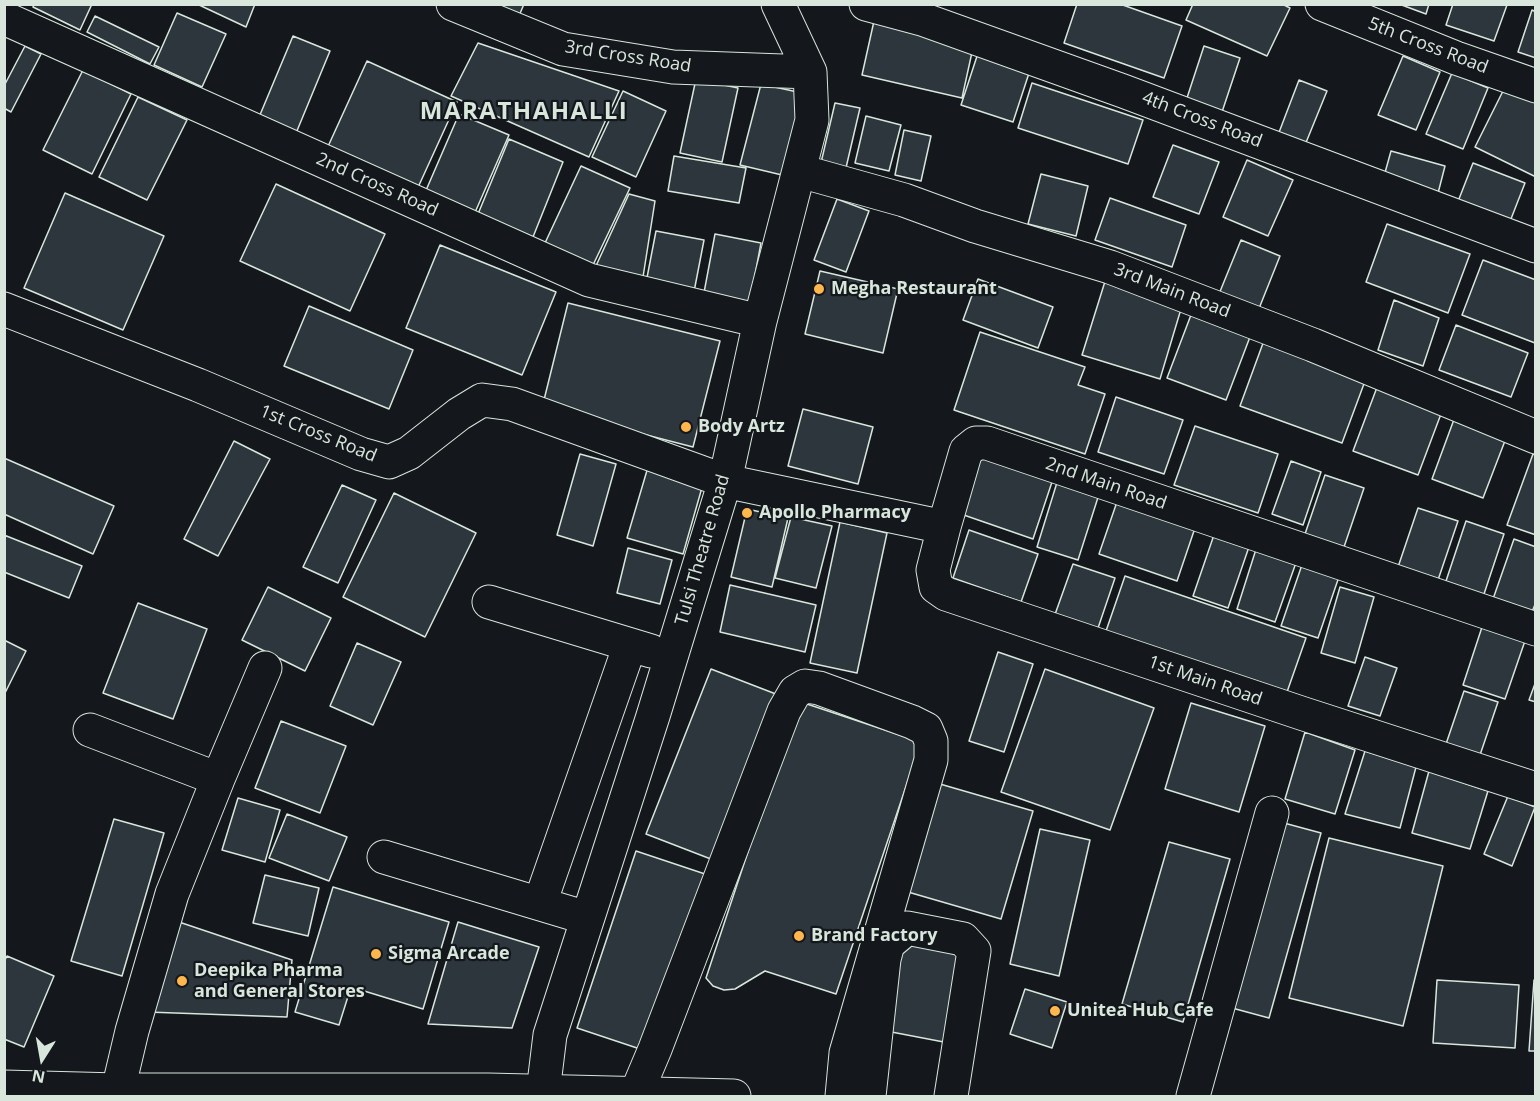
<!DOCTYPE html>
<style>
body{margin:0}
#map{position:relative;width:1540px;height:1101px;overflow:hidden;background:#14181c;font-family:"Open Sans",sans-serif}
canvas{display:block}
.frame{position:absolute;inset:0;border:6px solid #d8e6dc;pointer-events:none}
.north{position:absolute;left:12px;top:1029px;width:60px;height:60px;-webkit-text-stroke:4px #14181c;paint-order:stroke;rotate:191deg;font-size:16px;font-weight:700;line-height:24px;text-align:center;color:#d8e6dc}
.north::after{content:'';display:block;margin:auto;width:21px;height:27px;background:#d8e6dc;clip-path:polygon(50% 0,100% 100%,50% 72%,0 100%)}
</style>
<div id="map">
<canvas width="1540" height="1101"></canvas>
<div class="frame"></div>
<div class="north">N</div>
</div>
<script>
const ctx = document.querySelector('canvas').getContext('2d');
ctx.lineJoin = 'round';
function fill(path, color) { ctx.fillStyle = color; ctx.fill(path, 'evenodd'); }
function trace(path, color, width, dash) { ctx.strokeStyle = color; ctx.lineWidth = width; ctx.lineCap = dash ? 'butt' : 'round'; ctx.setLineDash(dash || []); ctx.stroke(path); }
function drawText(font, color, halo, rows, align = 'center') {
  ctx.font = font + ' "Open Sans",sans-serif'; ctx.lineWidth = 4.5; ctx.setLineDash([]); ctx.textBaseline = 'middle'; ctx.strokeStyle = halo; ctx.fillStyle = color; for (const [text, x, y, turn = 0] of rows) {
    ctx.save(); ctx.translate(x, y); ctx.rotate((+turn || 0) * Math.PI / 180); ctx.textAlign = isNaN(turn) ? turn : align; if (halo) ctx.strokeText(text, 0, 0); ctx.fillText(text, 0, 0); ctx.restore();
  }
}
const building = new Path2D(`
 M34,4h58l-12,26 -47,-23z
 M197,4h58l-9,23z
 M475,4h49l-8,19z
 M1077,4h43l62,22 -18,52 -100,-35z
 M1193,4h89l8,4 -23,48 -81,-36z
 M1399,4h30l-3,10z
 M1453,4l54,1 -13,36 -48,-16z
 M1532,10l4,2v46l-18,-6z
 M177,13l49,21 -24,53 -48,-22z
 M95,16l64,31 -9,17 -63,-32z
 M874,21l100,22 -12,55 -100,-23z
 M293,36l37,15 -36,87 -37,-16z
 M478,43l141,48 -30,66 -138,-61z
 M25,46l16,8 -30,58 -7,-4v-22z
 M1204,46l36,12 -20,60 -36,-11z
 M980,47l52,17 -19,58 -52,-17z
 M1403,56l37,16 -24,58 -38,-15z
 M367,61l90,41 -42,92 -90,-41z
 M83,70l48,24 -39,80 -49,-24z
 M1452,73l36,15 -25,61 -37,-15z
 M696,79l42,9 -16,74 -42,-9z
 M1299,80l28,11 -22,54 -27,-10z
 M1032,83l111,37 -15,44 -110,-36z
 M761,84l41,9 -20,82 -42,-10z
 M1506,85l30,15v77l-61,-30z
 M623,91l43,20 -30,66 -44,-20z
 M138,97l49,23 -40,80 -48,-23z
 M835,103l25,5 -15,64 -25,-5z
 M459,114l50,21 -36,82 -49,-22z
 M866,116l35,9 -12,46 -34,-8z
 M904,130l27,6 -10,45 -26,-6z
 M509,139l54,23 -30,75 -55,-23z
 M1173,145l46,17 -20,52 -46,-17z
 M1391,151l54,15 -9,35 -55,-14z
 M674,156l72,12 -7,35 -71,-12z
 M1247,160l46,20 -25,56 -45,-19z
 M1473,163l52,20 -16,41 -52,-20z
 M581,166l49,22 -37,77 -48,-22z
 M1041,174l47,12 -12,50 -48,-12z
 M276,184l109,50 -35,77 -110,-50z
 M65,193l99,43 -41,94 -99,-42z
 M629,194l26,7 -12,76 -48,-9z
 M1110,198l76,27 -14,42 -77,-27z
 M837,199l32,12 -23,61 -32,-12z
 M1387,224l83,30 -22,59 -82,-31z
 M656,231l48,9 -11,57 -48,-9z
 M715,234l46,9 -12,64 -46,-9z
 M1241,240l39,16 -22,55 -39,-17z
 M440,245l116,47 -34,83 -116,-47z
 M1483,260l53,20 -1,63 -73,-28z
 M820,271l78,18 -15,64 -78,-19z
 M1107,275l77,24 -24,80 -78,-24z
 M978,279l75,28 -15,41 -75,-28z
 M1394,300l45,18 -16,48 -45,-16z
 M568,303l152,38 -27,106 -151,-39z
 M309,306l104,44 -24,59 -105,-43z
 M1194,307l59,22 -27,71 -59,-22z
 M1456,325l72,28 -17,44 -72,-27z
 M980,332l105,35 -7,18 27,9 -20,60 -131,-44z
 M1266,335l102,38 -26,70 -102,-37z
 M1379,382l65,24 -26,69 -65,-24z
 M1116,397l67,23 -19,54 -66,-22z
 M803,409l70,18 -15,57 -70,-18z
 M1456,414l52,19 -25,65 -51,-19z
 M1195,426l83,28 -20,59 -84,-28z
 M234,441l36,18 -52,97 -34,-17z
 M981,448l74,25 -22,66 -75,-26z
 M580,454l36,10 -23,82 -36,-11z
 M1533,454l3,1v80l-29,-10z
 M4,458l110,48 -21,48 -89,-40z
 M1291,461l30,11 -18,53 -31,-11z
 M648,467l55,17 -20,70 -56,-16z
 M1325,475l39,13 -20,59 -39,-13z
 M1059,476l42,12 -23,72 -41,-13z
 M342,485l34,15 -38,83 -35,-16z
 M394,493l82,40 -51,104 -82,-40z
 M1119,496l78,26 -20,59 -78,-27z
 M1418,508l40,13 -21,62 -40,-13z
 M747,509l41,9 -16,69 -41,-10z
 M791,517l41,9 -16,62 -41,-10z
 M1466,521l38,13 -22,66 -38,-13z
 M840,522l47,11 -30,140 -47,-10z
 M1216,529l35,12 -23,67 -35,-12z
 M969,530l69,24 -17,48 -68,-24z
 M4,535l78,31 -13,32 -65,-26z
 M1514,539l22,8v55l-4,10 -39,-13z
 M1258,543l40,14 -23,65 -38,-13z
 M628,548l44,12 -12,44 -43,-11z
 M1305,556l37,12 -24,70 -37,-12z
 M1073,564l42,14 -19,56 -43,-14z
 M1125,576l181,62 -19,54 -181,-61z
 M730,585l86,20 -11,47 -85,-20z
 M268,587l63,31 -26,53 -63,-31z
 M1340,587l34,10 -19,66 -34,-10z
 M138,603l69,26 -34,90 -70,-26z
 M1484,621l43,14 -22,64 -42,-14z
 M4,640l22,11 -22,44z
 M357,643l44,19 -28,63 -43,-19z
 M998,652l35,12 -29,88 -35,-11z
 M1365,657l32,11 -17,48 -32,-10z
 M711,669l70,27 -65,165 -70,-27z
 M1045,669l109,39 -44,122 -109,-38z
 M1536,681v21l-7,-2z
 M1464,691l34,11 -18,53 -34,-11z
 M798,701l123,41 -85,252 -71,-23 -30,18 -11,1 -11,-4 -7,-8z
 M1191,703l74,23 -26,86 -74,-23z
 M281,721l65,25 -26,67 -65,-25z
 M1305,732l50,18 -20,64 -50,-15z
 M1365,751l51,16 -16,61 -55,-14z
 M1429,771l59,20 -18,58 -58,-16z
 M940,784l93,27 -32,108 -93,-27z
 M1508,796l27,11 -23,59 -28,-12z
 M238,798l42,12 -15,52 -43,-12z
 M287,814l60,23 -18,44 -60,-23z
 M114,819l50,14 -42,143 -51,-15z
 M1284,823l37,10 -52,185 -37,-10z
 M1040,829l50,11 -31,136 -49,-12z
 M1329,838l114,28 -40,160 -114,-28z
 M1169,842l61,17 -47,163 -61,-18z
 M636,851l69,23 -59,177 -69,-23z
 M265,875l54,13 -11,48 -55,-13z
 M333,887l116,35 -26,87 -72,-22 -12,38 -44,-13z
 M179,922l113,38 -5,57 -140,-5z
 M458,922l81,25 -27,81 -84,-4z
 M898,941l68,14 -17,88 -68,-13z
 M7,956l47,20 -30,71 -20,-8v-77z
 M1437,980l82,5 -4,63 -82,-5z
 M1534,980h2v71h-7z
 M1025,989l42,13 -15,46 -42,-14z`);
fill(building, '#2c363c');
trace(building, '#d8e6dc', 1.5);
const minor = new Path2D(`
 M453,4l110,45 110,18 137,5
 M866,4l56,15 201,72 413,155
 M1322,4l134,54 80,28
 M4,18l585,262 171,41
 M800,171l104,29 71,26 135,41 203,78 223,92
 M4,309l194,76 163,69 28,8 20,-9 50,-39 23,-14 30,4 213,77 219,46 22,-76 10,-8h11l549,186
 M944,527l-11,43 3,17 10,7 355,119 235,76
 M489,602l162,49
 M90,730l128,49 -46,115 -40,137 -14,59
 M218,779l47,-111
 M384,857l203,61
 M540,903l90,-258
 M543,1092l7,-57 103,-319 72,-235 35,-160 52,-201 -2,-48 -32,-68
 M636,1094l19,-45 129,-338 11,-19 10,-6 14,2 93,34 14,7 5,12v19l-85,293 -4,43
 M869,1096l15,-137 4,-15 19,-16 56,11 11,12 -23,145
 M1193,1096l79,-283`);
const major = new Path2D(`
 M4,1087l114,3h370l246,6`);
trace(minor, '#d8e6dc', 35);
trace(major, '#d8e6dc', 35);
trace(minor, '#14181c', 33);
trace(major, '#14181c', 33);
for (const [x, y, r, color] of [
 [819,289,6,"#ffb74d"],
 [686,427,6,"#ffb74d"],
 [747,513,6,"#ffb74d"],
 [799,936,6,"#ffb74d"],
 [376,954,6,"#ffb74d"],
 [182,981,6,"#ffb74d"],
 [1055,1011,6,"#ffb74d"]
]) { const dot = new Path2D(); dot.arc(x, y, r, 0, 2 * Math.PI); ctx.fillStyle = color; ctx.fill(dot); trace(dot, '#14181c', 2); }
drawText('18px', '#d8e6dc', '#14181c', [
 ["5th Cross Road",1428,46,21],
 ["3rd Cross Road",628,57,9],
 ["4th Cross Road",1202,120,21],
 ["2nd Cross Road",377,185,24],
 ["3rd Main Road",1172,291,21],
 ["1st Cross Road",318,434,22],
 ["2nd Main Road",1106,484,19],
 ["Tulsi Theatre Road",703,550,-74],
 ["1st Main Road",1205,681,19]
]);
drawText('bold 18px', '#d8e6dc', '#14181c', [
 ["Megha Restaurant",831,289],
 ["Body Artz",698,427],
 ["Apollo Pharmacy",759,513],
 ["Brand Factory",811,936],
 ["Sigma Arcade",388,954],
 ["Deepika Pharma",194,971],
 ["and General Stores",194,992],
 ["Unitea Hub Cafe",1067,1011]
], 'left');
ctx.letterSpacing = '1.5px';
drawText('bold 24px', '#d8e6dc', '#14181c', [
 ["MARATHAHALLI",524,112]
]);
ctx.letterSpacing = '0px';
</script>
